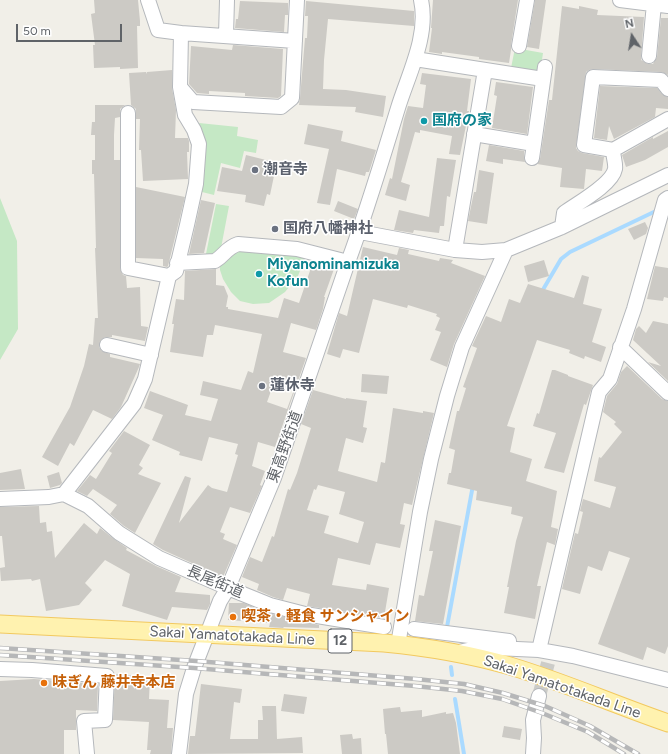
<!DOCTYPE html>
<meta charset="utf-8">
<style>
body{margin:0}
#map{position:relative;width:668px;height:754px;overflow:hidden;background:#f1efe8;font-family:Figtree,sans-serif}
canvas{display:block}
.north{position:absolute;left:612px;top:16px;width:40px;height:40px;-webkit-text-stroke:3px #fff;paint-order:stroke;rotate:348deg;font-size:11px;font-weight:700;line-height:16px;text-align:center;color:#5f6368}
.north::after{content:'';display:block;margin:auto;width:14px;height:18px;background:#5f6368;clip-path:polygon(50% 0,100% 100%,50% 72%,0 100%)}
.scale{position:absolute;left:16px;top:24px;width:106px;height:18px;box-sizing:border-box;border:2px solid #5f6368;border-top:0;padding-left:5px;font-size:12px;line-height:14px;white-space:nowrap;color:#5f6368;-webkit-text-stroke:3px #fff;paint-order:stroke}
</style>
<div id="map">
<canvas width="668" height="754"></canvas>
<div class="north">N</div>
<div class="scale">50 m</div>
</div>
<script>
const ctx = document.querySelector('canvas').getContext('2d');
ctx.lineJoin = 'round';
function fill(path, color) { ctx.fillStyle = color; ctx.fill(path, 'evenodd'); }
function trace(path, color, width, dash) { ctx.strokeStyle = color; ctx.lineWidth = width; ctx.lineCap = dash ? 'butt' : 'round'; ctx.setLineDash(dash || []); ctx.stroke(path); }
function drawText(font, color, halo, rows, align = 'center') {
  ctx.font = font + ' Figtree,"Noto Sans JP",sans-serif'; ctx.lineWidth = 3; ctx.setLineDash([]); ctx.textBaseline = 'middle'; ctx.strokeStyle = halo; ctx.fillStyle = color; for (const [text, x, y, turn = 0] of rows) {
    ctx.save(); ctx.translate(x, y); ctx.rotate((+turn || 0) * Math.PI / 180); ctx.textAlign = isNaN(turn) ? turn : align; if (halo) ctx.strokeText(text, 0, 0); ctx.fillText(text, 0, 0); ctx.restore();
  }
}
fill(new Path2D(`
 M515,48l28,5 -3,20 -29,-5z
 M199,123l39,4 -1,9 21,4 -2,13 -12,-2 -4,17 -19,-5 -7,32 -16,-4 5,-53z
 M0,198l17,43 1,88 -18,31z
 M216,204l13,2 -8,42 -3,6 -13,5z
 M238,249l68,6 -8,21 -13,16 -16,11 -16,1 -13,-3 -9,-9 -8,-13 -3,-9v-6z`), '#c5e8c5');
trace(new Path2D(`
 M541,293l20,-34 9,-7 88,-42
 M447,627l26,-142
 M451,667l1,8
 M455,699l9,55`), '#aadaff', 4);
fill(new Path2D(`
 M94,0h44l2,21v5h-3l1,42 -18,1v-2l-26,1 -1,-23h2l-4,-31 4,-1z
 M433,0h85l-7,45v5l-2,13 -30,-4v-2l-37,-5v2l-13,-2 3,-24h-1z
 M535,0h11l-7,49 -12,-2z
 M240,1l48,2v12h-3l-1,17 -49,-4 1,-9h2z
 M306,1l108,10v15l-86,-7 -4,41 -1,29 23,1 40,6 -3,21 -28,-5 1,-5 -57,-2 1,-7 5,-60h2l1,-22h-3z
 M562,6l17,3v-3l19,4 -1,5 47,2 -3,39v4l7,4h5l4,-7 4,-39h7v57l-7,-3 -68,-3 -4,1 -3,2 -10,76 2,3 4,2 22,4 -2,14 -16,-2 -2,20 -24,-2 2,-19 -25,-4 3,-5 9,-59h3z
 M233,45l50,4 -2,47 -3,2 -16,-1 -17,-1v-3l-36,-2v3l-12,-1 -8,-9 2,-38 41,4z
 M172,70v18l4,22 -1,28h13l1,3v11h-2l1,27 -45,2 -2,-31h-2l1,-31h-4v-10l-5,-4 -2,-32 17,-1v2l1,-2z
 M422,73l49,6 -4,32h2l-9,44 -11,-1 3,-18 -32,-6v3l-5,-1 -14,50 9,3 -4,16 -21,-6 5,-17 2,1 12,-60 4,-13 15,2 3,-23 -6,-1z
 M496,82l37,5 -6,47 -35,-6 5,-32 -3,-1z
 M600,86l57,2 5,6 6,3v12l-12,-1 -1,9 -41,22 -5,-13 -2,14 -13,-2z
 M95,105h30l-5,4v8l-5,1 -1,17v25h6v108l3,7 3,1 1,12 13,-1 1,39 7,1 -3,14 -33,-6v2h-7l-4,3 -2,7 3,4 8,3v3l30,7 -1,3 -18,40 -9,12 -19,-9 -19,36 -4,-3 -12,23 -16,-9 28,-50 14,-41 5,-22 4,1 2,-27h3l-3,-70h1l-2,-74h-2v-14h3v-25h-4l1,-13h3z
 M308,124l35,7 -2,10 35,9 -7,22h-3l-1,4 -28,-7 -7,36 -13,-2 12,-54 -25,-5z
 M668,131v16l-23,13 -19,7 -4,-12 31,-18v2z
 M489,145l35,6v6l1,5 -22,-3v5l-17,-3z
 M246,155l28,7 -3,14h3l-4,19 -3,-1 -3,12 -19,-4 1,-7 -29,-4 5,-24 20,4z
 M437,158l19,2 -6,37 -3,-1 -3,30h-4l-1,7 -25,-3 -1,3 -19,-3 5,-20 30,7z
 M479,170l15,3 -7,51 -19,-3 6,-29h2z
 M136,187l49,10 -17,69 -1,1 -4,-1v-7l-27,-1z
 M201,200l14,3 -11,50 -15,1z
 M338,201l20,8 -4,10 -20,-8z
 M645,222l3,6 -2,6 -12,6 -6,-11z
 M363,247l34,8 2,-7 10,2 -1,4 31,7 1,-3 13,2 -2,3 34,13 -31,68 -7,23 -17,-7 11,-28 -6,-2 5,-12 -4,-2 1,-2 -29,-9 -1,3 -34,-9 -14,54 -16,-4 -3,9 -13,-4 12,-41 8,3z
 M544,260l5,16 -21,6 -4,-16z
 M313,262l21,7 -10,28h1l-2,12 -7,21 -25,-7 -8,29 23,6 -31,89 -17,-5 -6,24 13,5 -5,14 2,1 -12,27 -20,-6 -10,25 5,2 -2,5 14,6 -14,32 -60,-27 -10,-6 32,-68 6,2 -12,45 29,-38 4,3 15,4 11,-37 -3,-1 3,-10 -29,-7 -7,24 -23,-6 1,-3 -28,-12 11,-25 -19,-7 6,-17 38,14 -3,10 26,6 7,-22 -18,-4 3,-14 38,9 7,-19 5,2 9,-39 -47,-9 -2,10h-6l-4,22 -33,-5 4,-28h-2l4,-25 8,1 1,-29 31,-2v16l8,1 4,10 -2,11h2v2l50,9 6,-20 15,5zM275,380l20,7 -8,22 -20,-7z
 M655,266l13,2v30l-4,-1 -1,4 -16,-2z
 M582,275l7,2 -6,27 19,5 -10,33 14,5 -5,15 -16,-6 -1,3 -15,-6 1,-3 -33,-10 -30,86 8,2 -5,24 22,7 -6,22 31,10 -6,36 7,2 -3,16 -8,-3 -10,44h4l-6,33 -31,-6 5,-26h-2l9,-46 7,-24 -12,-3 1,-7 -36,-7 1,-9 -30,-7 2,-11h2l4,-23 -6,-2 8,-37h2l7,-23 -3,-1 14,-39 -5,-2 14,-30 15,6 8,-23 11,4 8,-19 46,14z
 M653,321l15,3v57l-20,-19 13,4 -28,-26 3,-11 3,-3 7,7z
 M627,366l35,33 6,2v245l-3,8 -18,-7 -4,13 -45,-16 32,-86 -21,-7 -7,20 -14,-5 -8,28 -18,-5 13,-56 3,1 5,-22 -3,-1 3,-12 27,9 6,-21 -22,-6 5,-24 2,1 21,-26 -8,-8 2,-2 -13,-10 4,-16 10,-12 4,-12z
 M552,370h3l13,5v1l25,9 -7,20 -2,-1 -20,69 -20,-5 12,-35 -23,-7 4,-13 2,1z
 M362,374l27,2 -2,18 -26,-2z
 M313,390l33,9v-1l21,3 -4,26 4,1 -4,15 -17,-5 -8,33 39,11 4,-20 4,1 8,-55 30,5v-2l11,2 -22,92 -8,-2 -4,21 5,1 -5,23 -24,-5 -6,22 -32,-7 -6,27 34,5 1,-6 22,4 -5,30 -77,-12 3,-12 -23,-6 -4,12 -10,-3 -16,-7 2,-6 -17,-7 8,-20 12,5 10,-26 2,1 14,-48 2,1 7,-17 14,-45 -10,-4zM318,485l27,7 -6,22 25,8 -6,21 -34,-10 5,-17 -22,-6 7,-21 2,1z
 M124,431l26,14 -11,20 4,3 -5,6 23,9 -26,50 -11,-7 -14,-12 7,-9 -24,-16 -6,7 -10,-5 13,-16 6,4 16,-26 -3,-2z
 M21,469l4,20 -25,1v-17z
 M59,472l3,11 -2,2 -10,3 -3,-12z
 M39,506l1,17 6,-1 1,10 5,-1 3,27 29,-35 13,11 3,-6 14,11 13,9 -1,2 30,16 25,11 -6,15 35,3v9l-3,6 -35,-3 -5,13 -45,-14 8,-32 -25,-14 -20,23 7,7 -13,15 -33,6 -6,-32 -8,2 -1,-2 -30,2 -1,-12v-1l5,-1 -3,-31h-2v-29z
 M435,520l26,6 -18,98 -28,-3 4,-26 5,1 9,-45h-4z
 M229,603h15l24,10 51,12v3l-35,-1 -1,1 -14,-1 1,-4 -42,-3z
 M115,674l35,3 -1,22 20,1 -2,28h6l-2,26h-21l1,-4h-4l2,-28 -36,-2z
 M34,679l64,5 -1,27 -21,-1v20h-12v24h-64v-73z
 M201,684l41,5 -2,14 -6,-1 -4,37h28v-19h5l-1,-14h14l1,33 25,-2 1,16 -115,1 2,-18h5z
 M284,694l23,3 -3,17 -23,-3z
 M400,707l1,5 21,-2v7l24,-5v2l7,-1 3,10 4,31h-72l-2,-20h-1l-2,-25z
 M504,726l18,3 -2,11 -18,-3z
 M352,734l1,5 8,-1 1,16h-20l-2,-19z`), '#cccac5');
trace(new Path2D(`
 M539,696l9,-33`), '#ccccc8', 14, [14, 7]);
const minor = new Path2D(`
 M148,0l10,30 23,3 -1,54 5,28 9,15 5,14 -3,40 -9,41 -11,46 -7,5
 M620,0l48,6
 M181,33l114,8
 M226,35l1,-35
 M519,46l8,-46
 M649,56l5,-52
 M415,59l128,20
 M180,87l13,15 88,5 11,-9 5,-98
 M668,89l-7,-9 -68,-3 -9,68 29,5 55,-31
 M474,134l60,10
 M532,158l13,-91
 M562,227l2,-14c12,-9 48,-28 51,-44 1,-5 -2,-13 -2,-19
 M360,232l95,18 27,2 24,-2 56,-23 106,-52
 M455,250l30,-180
 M177,263l38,-2c10,-6 11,-13 23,-17l59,5 51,13
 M107,345l44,10
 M620,347l48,46
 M64,494l24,12 31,27 40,25 69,30 42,17 35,9 79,13
 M0,499l49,-2 15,-3 70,-90 11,-25 24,-103 -41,-8v-155
 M414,629l95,12
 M398,645l22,-133 11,-53 16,-63 15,-49 44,-97
 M539,650l60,-258 11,-13 24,-70 31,-109 3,-2
 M459,652l13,-3 23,-1 44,2 34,6 95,24
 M0,669l32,1 75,6 -2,44 -21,1 3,33
 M179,754l7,-60 8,-26 26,-67 8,-13 46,-110 74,-216c19,-51 34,-102 50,-154 10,-33 31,-72 23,-108
 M533,754l1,-16 -1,-18 6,-24`);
const major = new Path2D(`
 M0,624l384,19c42,4 85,11 126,23 54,16 105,39 158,57`);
trace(minor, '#b5b8bc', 16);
trace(major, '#f2c960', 19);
trace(minor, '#fff', 14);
trace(major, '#fff2af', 17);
const rail = new Path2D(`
 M0,648l196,13 220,18 48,5 39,9 42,13 45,20 48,28
 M0,655l194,13 221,18 47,5 40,8 40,14 46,19 36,22`);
trace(rail, '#b6b7b8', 4.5);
trace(rail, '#fff', 3, [9]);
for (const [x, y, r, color] of [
 [424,121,4,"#0f9aa8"],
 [255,170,4,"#6b7280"],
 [275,229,4,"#6b7280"],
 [259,274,4,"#0f9aa8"],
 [262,386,4,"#6b7280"],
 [233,617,4,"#e8710a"],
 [44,683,4,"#e8710a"]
]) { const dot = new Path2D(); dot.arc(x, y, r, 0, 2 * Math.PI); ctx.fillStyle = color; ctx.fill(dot); trace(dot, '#fff', 1.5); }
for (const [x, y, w] of [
 [340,641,24]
]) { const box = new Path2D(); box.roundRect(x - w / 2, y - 12, w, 24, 3); ctx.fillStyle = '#fff'; ctx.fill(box); trace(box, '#5f6368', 1); }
drawText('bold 14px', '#5f6368', null, [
 ["12",340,641]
]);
drawText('bold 15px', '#0d838f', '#fff', [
 ["国府の家",432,121],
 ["Miyanominamizuka",267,265],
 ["Kofun",267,282]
], 'left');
drawText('bold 15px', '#5b616d', '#fff', [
 ["潮音寺",263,170],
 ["国府八幡神社",283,229],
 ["蓮休寺",270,386]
], 'left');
drawText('15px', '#5f6368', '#fff', [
 ["東高野街道",285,447,-70],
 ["長尾街道",215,582,23],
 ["Sakai Yamatotakada Line",232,636,3],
 ["Sakai Yamatotakada Line",562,687,19]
]);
drawText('bold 15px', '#c56008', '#fff', [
 ["喫茶・軽食 サンシャイン",241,617],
 ["味ぎん 藤井寺本店",52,683]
], 'left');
</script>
